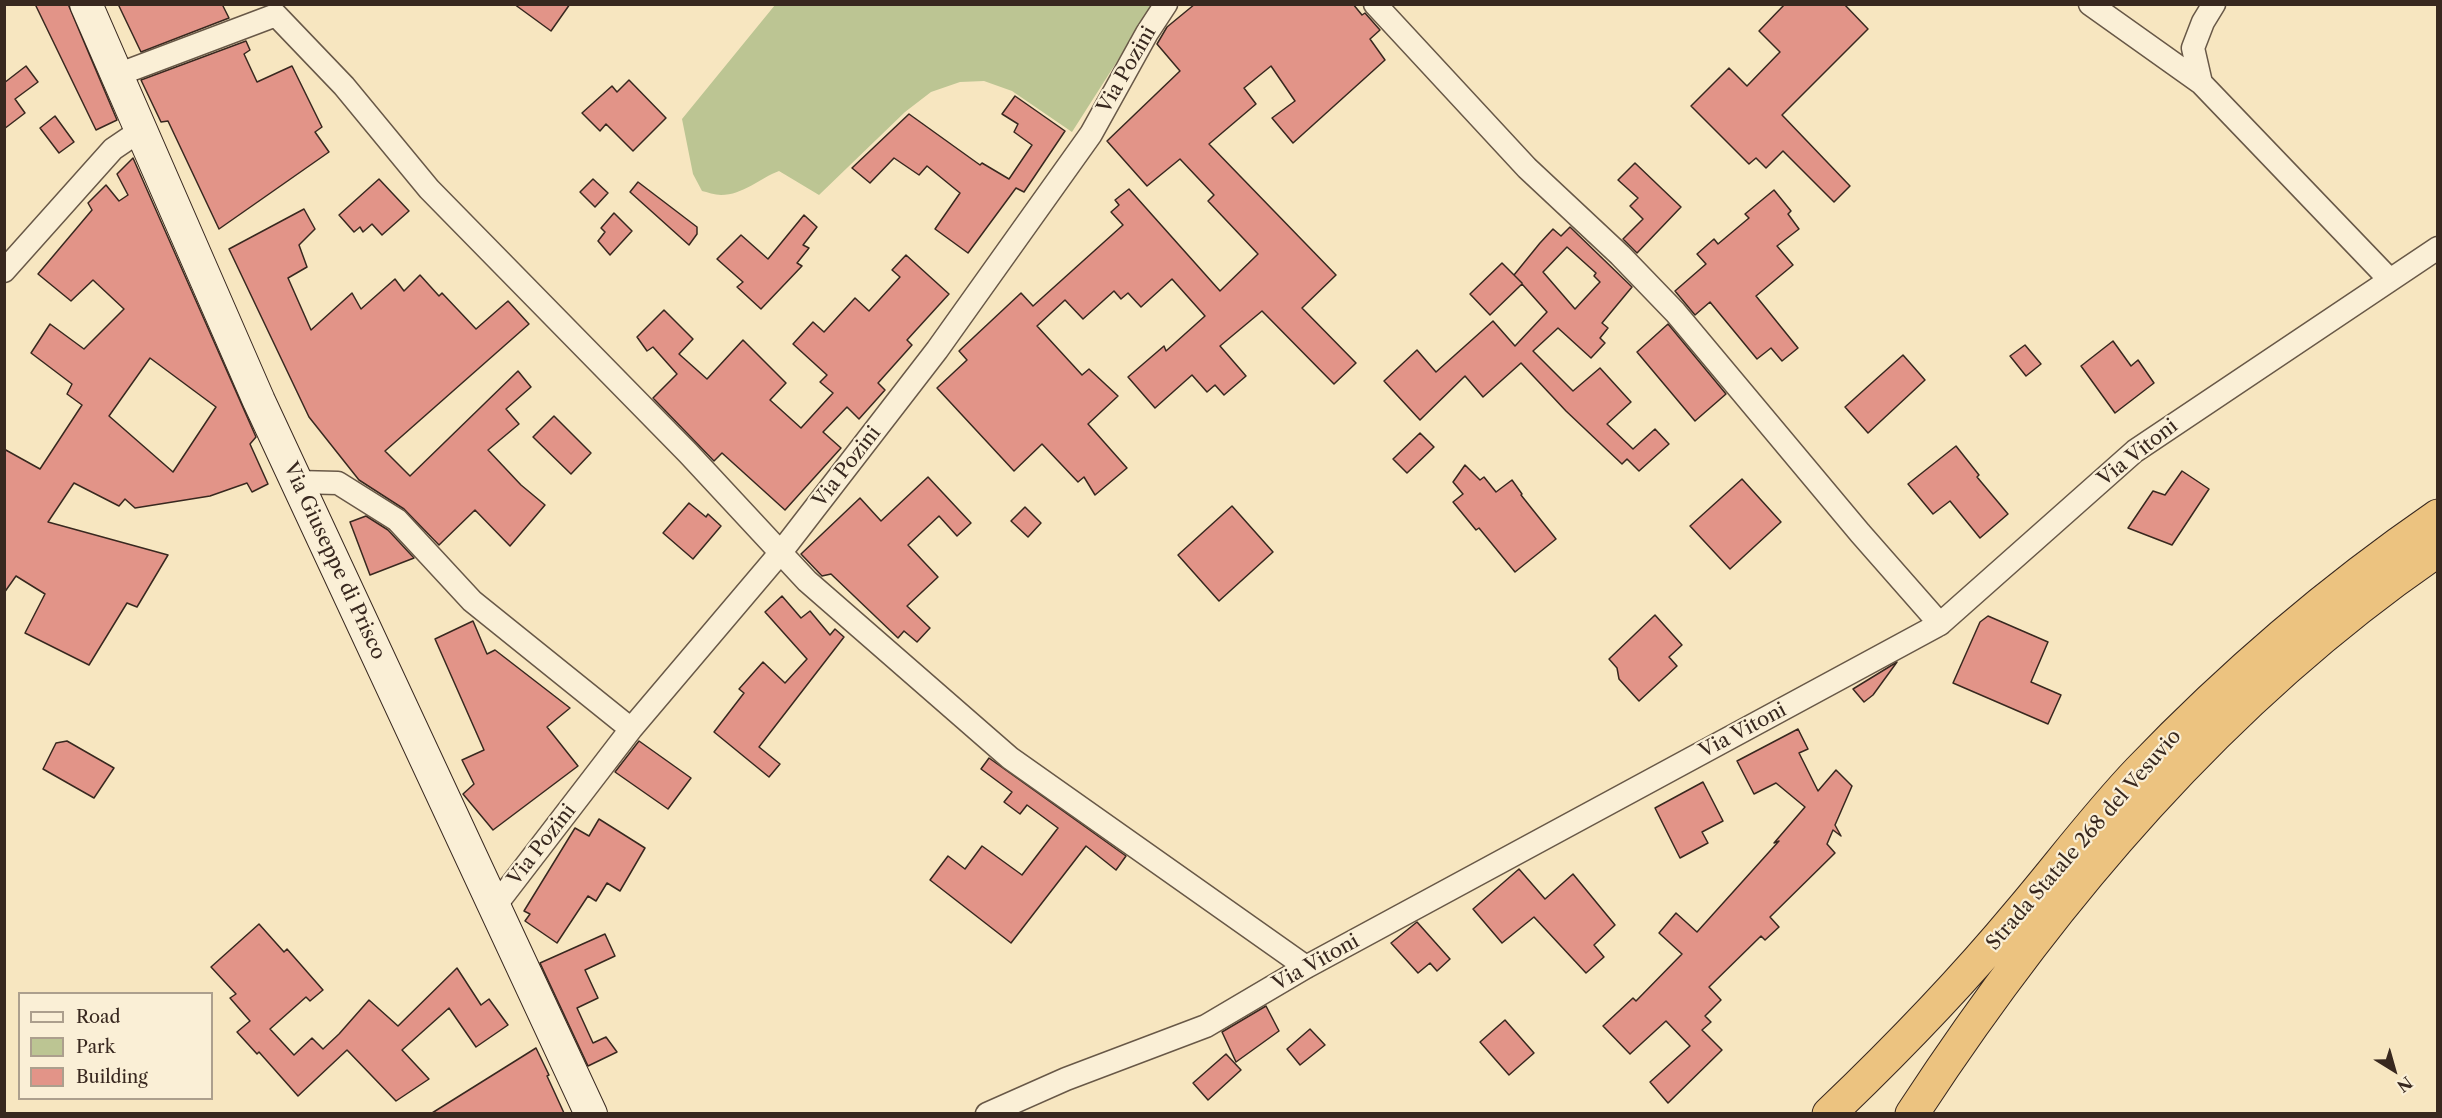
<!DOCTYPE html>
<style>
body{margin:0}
#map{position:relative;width:2442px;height:1118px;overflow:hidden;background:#f7e6c0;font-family:"Libre Caslon Text",serif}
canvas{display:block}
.frame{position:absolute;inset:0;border:6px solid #38281f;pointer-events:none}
.legend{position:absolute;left:18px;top:992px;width:195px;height:108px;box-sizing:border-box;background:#faefd6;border:2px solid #ac9f8d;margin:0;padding:8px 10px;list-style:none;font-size:18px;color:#38281f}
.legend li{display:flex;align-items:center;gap:12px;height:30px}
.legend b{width:30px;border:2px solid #ac9f8d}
.north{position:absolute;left:2364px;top:1040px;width:60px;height:60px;-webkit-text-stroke:4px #faefd6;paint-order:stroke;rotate:143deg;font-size:16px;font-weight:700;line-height:24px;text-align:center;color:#38281f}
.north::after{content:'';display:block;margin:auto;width:21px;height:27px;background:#38281f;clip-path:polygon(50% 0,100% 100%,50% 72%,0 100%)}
</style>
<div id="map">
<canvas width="2442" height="1118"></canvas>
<div class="frame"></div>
<ul class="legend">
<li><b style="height:8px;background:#faefd6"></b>Road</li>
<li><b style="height:16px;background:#bcc593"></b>Park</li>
<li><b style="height:16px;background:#e29488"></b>Building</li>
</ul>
<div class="north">N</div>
</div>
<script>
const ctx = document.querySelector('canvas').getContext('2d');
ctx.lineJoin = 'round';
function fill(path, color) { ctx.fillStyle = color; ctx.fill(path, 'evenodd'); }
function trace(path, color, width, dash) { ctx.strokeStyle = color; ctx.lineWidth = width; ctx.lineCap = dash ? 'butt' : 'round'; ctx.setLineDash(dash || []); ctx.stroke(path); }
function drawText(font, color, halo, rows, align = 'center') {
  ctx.font = font + ' "Libre Caslon Text",serif'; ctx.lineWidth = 4.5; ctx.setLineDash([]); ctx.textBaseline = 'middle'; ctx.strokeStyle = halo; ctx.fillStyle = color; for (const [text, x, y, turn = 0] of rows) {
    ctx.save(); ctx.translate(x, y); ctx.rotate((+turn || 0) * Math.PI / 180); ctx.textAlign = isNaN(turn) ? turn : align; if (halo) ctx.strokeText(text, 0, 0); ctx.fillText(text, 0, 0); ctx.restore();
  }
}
fill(new Path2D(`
 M775,5h378l-81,127 -60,-41 -28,-10 -24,1 -29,10 -26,20 -86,83 -40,-24c-19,7 -36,24 -58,24 -6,0 -14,-3 -19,-4l-9,-17 -11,-55z`), '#bcc593');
const building = new Path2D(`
 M35,4h33l49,116 -21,10z
 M118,4h104l7,14 -88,34z
 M514,4h56l-19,27z
 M1195,4h158l9,11 3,-2 15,17 -10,9 15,21 -92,83 -21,-25 23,-17 -24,-35 -27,22 12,16 -47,40 127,131 -34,33 54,55 -22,21 -72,-73 -42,35 26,30 -22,19 -9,-10 -8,7 -15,-17 -37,33 -27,-31 36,-31 2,5 39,-35 -33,-37 -31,28 -13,-14 -7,6 -7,-8 -31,28 -18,-19 -28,26 45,49 7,-6 29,27 -30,28 39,44 -32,27 -11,-18 -6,5 -36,-38 -28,27 -77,-83 30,-28 -8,-9 62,-58 12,13 90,-81 -12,-13 8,-7 -4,-5 14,-11 91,102 38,-37 -50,-53 6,-6 -34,-36 -33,27 -40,-45 73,-70 -23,-27 10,-17z
 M1785,4h59l24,25 -86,86 68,71 -16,16 -51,-51 -17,17 -10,-10 -7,6 -58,-58 38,-38 18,18 33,-34 -21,-21z
 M246,41l4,9 -6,4 13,28 35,-16 30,61 -7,5 14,20 -110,77 -51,-108 -7,1 -20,-42z
 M26,66l12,16 -23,17 10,14 -21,16v-46z
 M629,80l37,38 -33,33 -27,-27 -6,7 -18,-18 30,-27 5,6z
 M1015,96l50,35 -41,61 -8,-4 -48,65 -33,-24 25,-36 -33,-27 -8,9 -25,-17 -24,25 -18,-15 57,-54 71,51 2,-2 27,16 23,-34 -18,-13 4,-8 -16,-10z
 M55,116l19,26 -15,11 -19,-25z
 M133,158l123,279 -6,7 18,40 -16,8 -5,-9 -37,13 -75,12 -10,-9 -6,7 -45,-23 -26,39 120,33 -31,52 -10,-4 -38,62 -64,-32 20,-39 -29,-18 -12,17v-144l36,20 42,-64 -15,-11 5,-10 -41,-31 19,-29 34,25 40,-40 -31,-29 -22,21 -33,-27 54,-64 -4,-7 18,-18 13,16 9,-6 -11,-21zM150,358l66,49 -43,65 -64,-56z
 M1635,163l46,44 -44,46 -14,-14 20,-20 -13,-13 8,-8 -20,-18z
 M379,179l30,32 -27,24 -10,-11 -9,8 -3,-5 -6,5 -15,-17z
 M593,179l15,14 -13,14 -15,-15z
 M638,182l59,45v7l-8,11 -59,-53z
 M1774,190l17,21 -3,3 11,15 -22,17 16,19 -37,31 42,52 -16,13 -11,-13 -14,11 -47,-57 -15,13 -20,-24 31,-27 -9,-10 17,-15 4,5 31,-26 -4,-4z
 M304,209l11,20 -16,16 8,22 -19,11 23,52 41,-37 9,16 34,-30 9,12 16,-16 19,21 3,-3 34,36 32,-28 21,23 -144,127 25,25 108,-105 13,16 -25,22 13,15 -31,26 33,35 24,20 -35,41 -35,-36 -36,35 -35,-36 -45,-29 -50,-63 -80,-168z
 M614,213l18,18 -22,24 -12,-14 7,-9 -4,-4z
 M804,215l13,12 -14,18 6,3 -12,15 5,3 -41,43 -24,-22 6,-5 -26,-23 24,-24 27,24z
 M1570,227l62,60 -30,36 6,5 -8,10 5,5 -14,15 -33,-30 -25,23 40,40 27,-23 31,34 -24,22 26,25 22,-20 14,15 -30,27 -12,-12 -5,5 -56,-53 -45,-48 -38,34 -18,-21 -45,44 -36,-39 33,-31 19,22 57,-51 22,25 32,-34 -25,-28 -32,31 -20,-21 32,-31 20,20 -8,-8 26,-32 13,-14 8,7zM1567,247l29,26 -2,3 6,6 -25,27 -32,-37z
 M906,255l43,39 -42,46 5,5 -34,38 7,7 -26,29 -12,-12 -24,25 18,16 -56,62 -63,-57 -8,8 -61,-63 24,-24 -24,-27 -6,4 -10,-14 27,-27 29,29 -14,15 28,25 36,-39 43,43 -16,17 31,28 32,-35 -13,-11 7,-7 -34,-31 20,-22 11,10 31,-34 14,13 31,-34 -8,-7z
 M1668,324l58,70 -31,27 -58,-69z
 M2113,341l18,25 7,-6 16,23 -39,30 -34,-47z
 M2025,345l16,19 -15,12 -16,-20z
 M1903,355l22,25 -57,53 -23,-26z
 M554,416l37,37 -20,21 -38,-37z
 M1420,433l14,14 -27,26 -14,-14z
 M1956,446l23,29 -2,2 31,37 -28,24 -30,-37 -17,13 -25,-30z
 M1465,465l15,15 4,-3 12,15 16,-12 10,14 -1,1 35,44 -41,33 -36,-44 -3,2 -23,-28 10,-8 -10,-12z
 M2182,471l27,18 -37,56 -44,-17 25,-37 12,4z
 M928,477l43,46 -14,13 -18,-20 -31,29 30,32 -31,29 23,22 -13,14 -13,-11 -6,7 -67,-64 -9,2 -21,-22 59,-56 21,23z
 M1742,479l39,43 -51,47 -40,-43z
 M689,503l17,14 2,-3 13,12 -28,33 -30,-26z
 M1232,506l41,46 -54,49 -41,-46z
 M1025,507l16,16 -13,14 -17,-16z
 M366,516l22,14 26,28 -44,17 -20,-53z
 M782,596l19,22 9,-7 20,24 5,-6 9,8 -85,110 21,17 -11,13 -55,-45 30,-39 -5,-4 24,-27 22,21 22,-24 -42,-47z
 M1655,615l27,30 -13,12 8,9 -38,35 -20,-22 -2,-11 -8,-9z
 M1988,616l60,26 -17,40 30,13 -13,29 -95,-41 27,-61z
 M473,621l14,33 8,-4 75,58 -23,19 31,39 -85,64 -30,-36 11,-10 -12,-24 22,-10 -49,-111z
 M1897,662l-24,33 -9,7 -11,-13z
 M1798,729l10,20 -9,4 19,38 18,-21 16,16 -17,39 6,11 -8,-6 -6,14 8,9 -65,64 9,10 -14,13 -4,-4 -52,51 12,13 -16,16 6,6 -9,8 20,20 -54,53 -18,-21 40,-36 -24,-25 -36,33 -27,-28 30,-28 3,3 46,-47 -23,-21 17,-20 21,19 82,-91 -5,2 31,-36 -29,-24 -22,11 -17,-33z
 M67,741l47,27 -20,30 -51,-29 13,-26z
 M639,741l52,37 -23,31 -53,-37z
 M989,758l137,98 -10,14 -30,-24 -75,97 -81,-63 18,-24 17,13 17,-23 40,29 36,-47 -31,-23 -7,9 -16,-12 8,-10 -31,-23z
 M1703,782l20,39 -21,11 6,11 -28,15 -25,-50z
 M599,819l46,29 -25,43 -13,-8 -11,18 -8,-5 -31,47 -32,-22 5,-7 -6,-3 51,-83 14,8z
 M1519,869l26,30 28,-25 42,51 -21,20 10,12 -18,16 -52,-56 -32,26 -29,-34z
 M1417,922l33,37 -13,12 -7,-8 -12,10 -27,-30z
 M259,924l25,28 3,-3 36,41 -13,11 -4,-4 -36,32 24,26 18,-17 11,11 16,-15 30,-34 29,26 59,-58 24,37 8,-6 19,26 -32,22 -27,-39 -47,42 27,29 -33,22 -49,-51 -49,46 -39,-44 -2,2 -20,-22 13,-11 -20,-23 6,-4 -25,-27z
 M605,934l10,22 -30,14 13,28 -21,10 16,35 13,-6 11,15 -29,14 -48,-103z
 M1266,1006l13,25 -43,31 -14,-30z
 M1505,1020l29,33 -25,22 -29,-33z
 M1310,1029l15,16 -25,20 -13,-16z
 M536,1048l13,27 -2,1 17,37h-132z
 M1226,1054l15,16 -33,30 -15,-17z`);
fill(building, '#e29488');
trace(building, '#38281f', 1.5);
const street = new Path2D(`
 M1375,4l152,164 93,87 55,57 185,221 80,91
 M2090,4l111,79 189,197
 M117,75l159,-60 68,71 85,103 259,264 119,128 203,177 296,209
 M2201,83l-8,-35 10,-26 11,-18
 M4,271l109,-122 28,-19
 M297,482l41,1 59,37 75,81 159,128
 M495,906l136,-177 150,-177 156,-202 154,-216 56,-101 19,-29
 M987,1114l79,-35 140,-53 100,-59 634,-343 195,-173 303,-203`);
const secondary = new Path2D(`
 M86,4l173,397 332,713`);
const highway = new Path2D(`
 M1829,1114c67,-64 131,-130 190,-201 40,-47 77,-97 120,-142 91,-95 190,-180 299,-255
 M1912,1114c142,-217 311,-417 526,-564`);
trace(street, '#685847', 25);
trace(secondary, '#38281f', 34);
trace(highway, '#38281f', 35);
trace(street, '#faefd6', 22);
trace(secondary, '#faefd6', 32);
trace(highway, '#ecc380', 33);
drawText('20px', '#38281f', '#faefd6', [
 ["Via Pozini",1127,70,-60],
 ["Via Vitoni",2138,453,-38],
 ["Via Pozini",847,467,-52],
 ["Via Giuseppe di Prisco",334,561,65],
 ["Via Vitoni",1743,731,-28],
 ["Strada Statale 268 del Vesuvio",2084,840,-49],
 ["Via Pozini",542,845,-52],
 ["Via Vitoni",1316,963,-29]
]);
</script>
